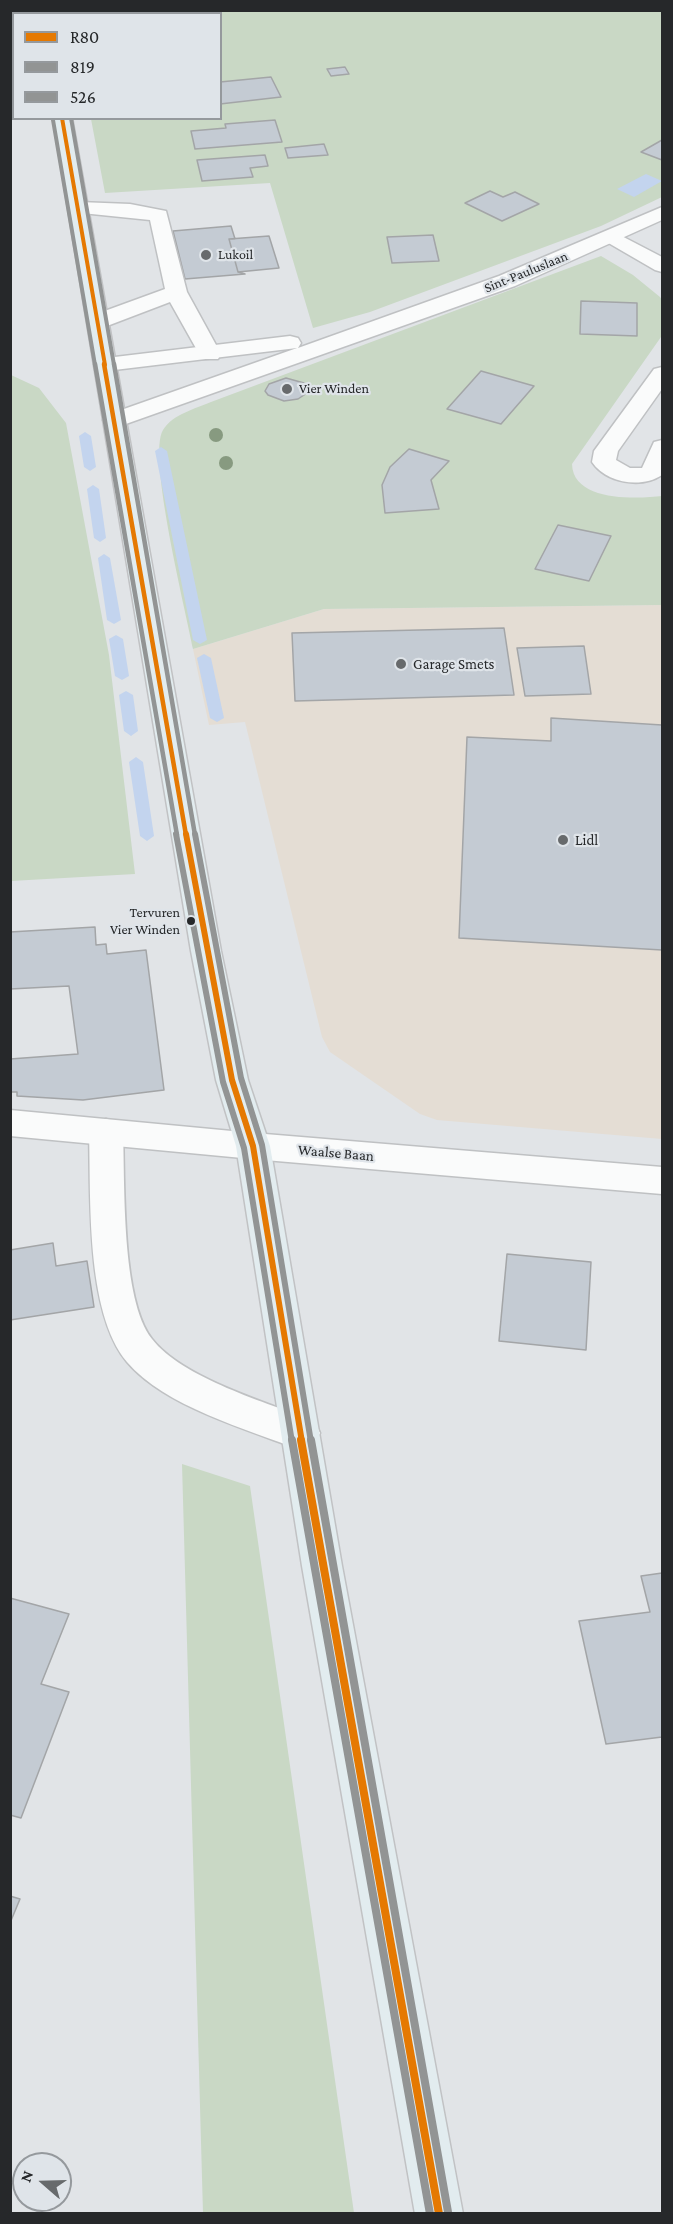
<!DOCTYPE html>
<style>
body{margin:0}
#map{position:relative;width:673px;height:2224px;overflow:hidden;background:#e1e4e7;font-family:"Crimson Pro",serif}
canvas{display:block}
.frame{position:absolute;inset:0;border:12px solid #26282a;pointer-events:none}
.legend{position:absolute;left:12px;top:12px;width:210px;height:108px;box-sizing:border-box;background:#dfe4e9;border:2px solid #95999d;margin:0;padding:8px 10px;list-style:none;font-size:18px;color:#26282a}
.legend li{display:flex;align-items:center;gap:12px;height:30px}
.legend b{width:30px;border:2px solid #95999d}
.north{position:absolute;left:12px;top:2152px;width:60px;height:60px;box-sizing:border-box;background:#dfe4e9;border:2px solid #95999d;border-radius:50%;rotate:290deg;font-size:16px;font-weight:700;line-height:24px;text-align:center;color:#26282a}
.north::after{content:'';display:block;margin:auto;width:21px;height:27px;background:#676a6c;clip-path:polygon(50% 0,100% 100%,50% 72%,0 100%)}
</style>
<div id="map">
<canvas width="673" height="2224"></canvas>
<div class="frame"></div>
<ul class="legend">
<li><b style="height:8px;background:#e57902"></b>R80</li>
<li><b style="height:8px;background:#929494"></b>819</li>
<li><b style="height:8px;background:#929494"></b>526</li>
</ul>
<div class="north">N</div>
</div>
<script>
const ctx = document.querySelector('canvas').getContext('2d');
ctx.lineJoin = 'round';
function fill(path, color) { ctx.fillStyle = color; ctx.fill(path, 'evenodd'); }
function trace(path, color, width, dash) { ctx.strokeStyle = color; ctx.lineWidth = width; ctx.lineCap = dash ? 'butt' : 'round'; ctx.setLineDash(dash || []); ctx.stroke(path); }
function drawText(font, color, halo, rows, align = 'center') {
  ctx.font = font + ' "Crimson Pro",serif'; ctx.lineWidth = 4.5; ctx.setLineDash([]); ctx.textBaseline = 'middle'; ctx.strokeStyle = halo; ctx.fillStyle = color; for (const [text, x, y, turn = 0] of rows) {
    ctx.save(); ctx.translate(x, y); ctx.rotate((+turn || 0) * Math.PI / 180); ctx.textAlign = isNaN(turn) ? turn : align; if (halo) ctx.strokeText(text, 0, 0); ctx.fillText(text, 0, 0); ctx.restore();
  }
}
fill(new Path2D(`
 M662,605v534l-225,-19 -17,-6 -90,-62 -8,-15 -77,-315 -36,3 -16,-76 131,-40z`), '#e4ddd4');
fill(new Path2D(`
 M71,11h591v186l-61,29 -231,86 -57,16 -43,-145 -165,10 -14,-74 129,-1v-104h-149z
 M601,256l32,19 27,22 2,3 -1,37 -89,127c1,38 65,35 90,32v109l-338,4 -131,40c-7,-38 -46,-193 -30,-219 10,-16 32,-21 48,-28z
 M11,375l28,13 27,35 43,232 26,219 -124,7z
 M182,1464l68,22 104,727h-151z`), '#c9d8c5');
fill(new Path2D(`
 M646,174l16,7 -28,16 -17,-8z`), '#c3d4ee');
fill(new Path2D(`
 M85,432l6,4 5,31 -6,4 -6,-4 -5,-31z
 M161,447l6,4 40,189 -7,4 -7,-4 -38,-189z
 M93,485l6,4 7,49 -6,4 -6,-4 -7,-49z
 M104,554l6,4 11,62 -7,4 -7,-4 -9,-62z
 M116,635l7,4 6,37 -7,4 -7,-4 -6,-37z
 M204,654l7,4 13,60 -7,4 -7,-4 -13,-60z
 M126,691l7,4 5,36 -7,5 -7,-5 -5,-36z
 M136,757l7,5 11,74 -7,5 -7,-5 -11,-74z`), '#c3d4ee');
const building = new Path2D(`
 M155,10h58l1,4h-58z
 M345,67l4,7 -18,2 -4,-7z
 M271,77l10,20 -61,7v-22z
 M275,120l7,22 -87,7 -4,-18 35,-3 -1,-4z
 M662,140v20l-21,-8z
 M324,144l4,11 -40,3 -3,-10z
 M265,155l3,11 -18,2 3,9 -51,4 -5,-21z
 M490,191l13,6 12,-5 24,12 -37,17 -37,-18z
 M231,226l4,13h-6l9,33 7,2 -60,5 -12,-48z
 M433,235l6,26 -47,2 -5,-26z
 M269,236l10,32 -41,4 -9,-33z
 M581,301l56,2v33l-57,-2z
 M481,371l53,15 -33,38 -54,-15z
 M286,378l18,5 3,3v7l-9,6 -14,2 -16,-6 -3,-4 4,-7z
 M409,449l40,12 -18,19 8,29 -54,4 -3,-28 8,-18z
 M558,525l53,11 -22,45 -54,-12z
 M504,628l10,67 -219,6 -3,-68z
 M584,646l7,48 -66,2 -8,-48z
 M551,718l111,7v225l-203,-12 8,-201 84,4z
 M95,927l1,18 10,-1 1,10 39,-4 18,140 -81,10 -66,-4v-4h-7v-33l68,-5 -9,-68 -59,3v-57z
 M53,1243l3,23 31,-5 7,46 -84,13v-70z
 M507,1254l84,8 -5,88 -87,-9z
 M662,1573v164l-56,7 -27,-123 71,-9 -9,-36z
 M10,1598l59,16 -28,70 28,8 -48,126 -11,-3z
 M10,1896l10,3 -10,24z`);
fill(building, '#c4cbd3');
trace(building, '#a3a5a7', 1.5);
const lane = new Path2D(`
 M79,202l51,2 36,7 21,81 34,62 -3,5h-16l-32,-57 -63,24h-16l-3,-5 3,-5 74,-27 -15,-69 -78,-8 -3,-4 3,-4z
 M106,1119l12,4 5,9c2,50 -2,168 29,207 30,39 116,64 162,82l6,12 -6,12 -13,5c-53,-20 -137,-44 -174,-88 -42,-50 -36,-167 -38,-230l5,-9z`);
const street = new Path2D(`
 M612,231l50,26v15l-7,-2 -50,-29 -3,-4 3,-4z
 M662,367v22l-44,62 -2,9 14,8h12l12,-26 8,-2v35c-21,14 -56,8 -70,-13l2,-11 60,-82z
 M253,1133l409,34v27l-409,-35 -12,-4 -5,-9 5,-9z`);
const secondary = new Path2D(`
 M662,207v13l-147,66 -392,139h-16l-4,-5 4,-5 190,-67 -191,23 -8,-2 -3,-5 3,-5 192,-23 8,2 3,5 -3,5 201,-72z
 M10,1110l243,23 12,4 5,9 -5,9 -12,4 -243,-23z`);
const primary = new Path2D(`
 M33,10h18l1,4h-18z
 M53,118h19l149,833 27,129 22,66 72,420 121,648h-48l-113,-648 -66,-420 -20,-66 -25,-129z`);
trace(lane, '#bfc1c3', 3);
trace(street, '#bfc1c3', 3);
trace(secondary, '#bfc1c3', 3);
trace(primary, '#c1c2c4', 3);
fill(lane, '#fafbfb');
fill(street, '#fafbfb');
fill(secondary, '#fafbfb');
fill(primary, '#e2ecef');
trace(new Path2D(`
 M62,118l43,247`), '#e57902', 4);
trace(new Path2D(`
 M104,364l82,471`), '#e57902', 4.5);
trace(new Path2D(`
 M186,834l46,246 21,66 49,296`), '#e57902', 6);
trace(new Path2D(`
 M301,1440l138,774`), '#e57902', 8);
trace(new Path2D(`
 M53,120l42,245`), '#929494', 4);
trace(new Path2D(`
 M95,364l82,471`), '#929494', 4.5);
trace(new Path2D(`
 M176,834l47,248 21,66 48,294`), '#929494', 6);
trace(new Path2D(`
 M292,1440l138,774`), '#929494', 8);
trace(new Path2D(`
 M71,118l43,247`), '#929494', 4);
trace(new Path2D(`
 M114,364l81,471`), '#929494', 4.5);
trace(new Path2D(`
 M195,834l46,244 21,67 49,297`), '#929494', 6);
trace(new Path2D(`
 M311,1440l137,772`), '#929494', 8);
ctx.fillStyle = '#879a80';
for (const [x, y] of [
 [216,435],
 [226,463]
]) { ctx.beginPath(); ctx.arc(x, y, 7, 0, 2 * Math.PI); ctx.fill(); }
for (const [x, y, r, color] of [
 [206,255,6,"#676a6c"],
 [287,389,6,"#676a6c"],
 [401,664,6,"#676a6c"],
 [563,840,6,"#676a6c"],
 [191,921,5,"#26282a"]
]) { const dot = new Path2D(); dot.arc(x, y, r, 0, 2 * Math.PI); ctx.fillStyle = color; ctx.fill(dot); trace(dot, '#dfe4e9', 2); }
drawText('14px', '#26282a', '#dfe4e9', [
 ["Lukoil",218,255],
 ["Vier Winden",299,389]
], 'left');
drawText('14px', '#26282a', '#dfe4e9', [
 ["Sint-Pauluslaan",526,272,-22]
]);
drawText('14px', '#26282a', '#dfe4e9', [
 ["Tervuren",180,913],
 ["Vier Winden",180,930]
], 'right');
drawText('15px', '#26282a', '#dfe4e9', [
 ["Garage Smets",413,664],
 ["Lidl",575,840]
], 'left');
drawText('15px', '#26282a', '#dfe4e9', [
 ["Waalse Baan",336,1153,5]
]);
</script>
